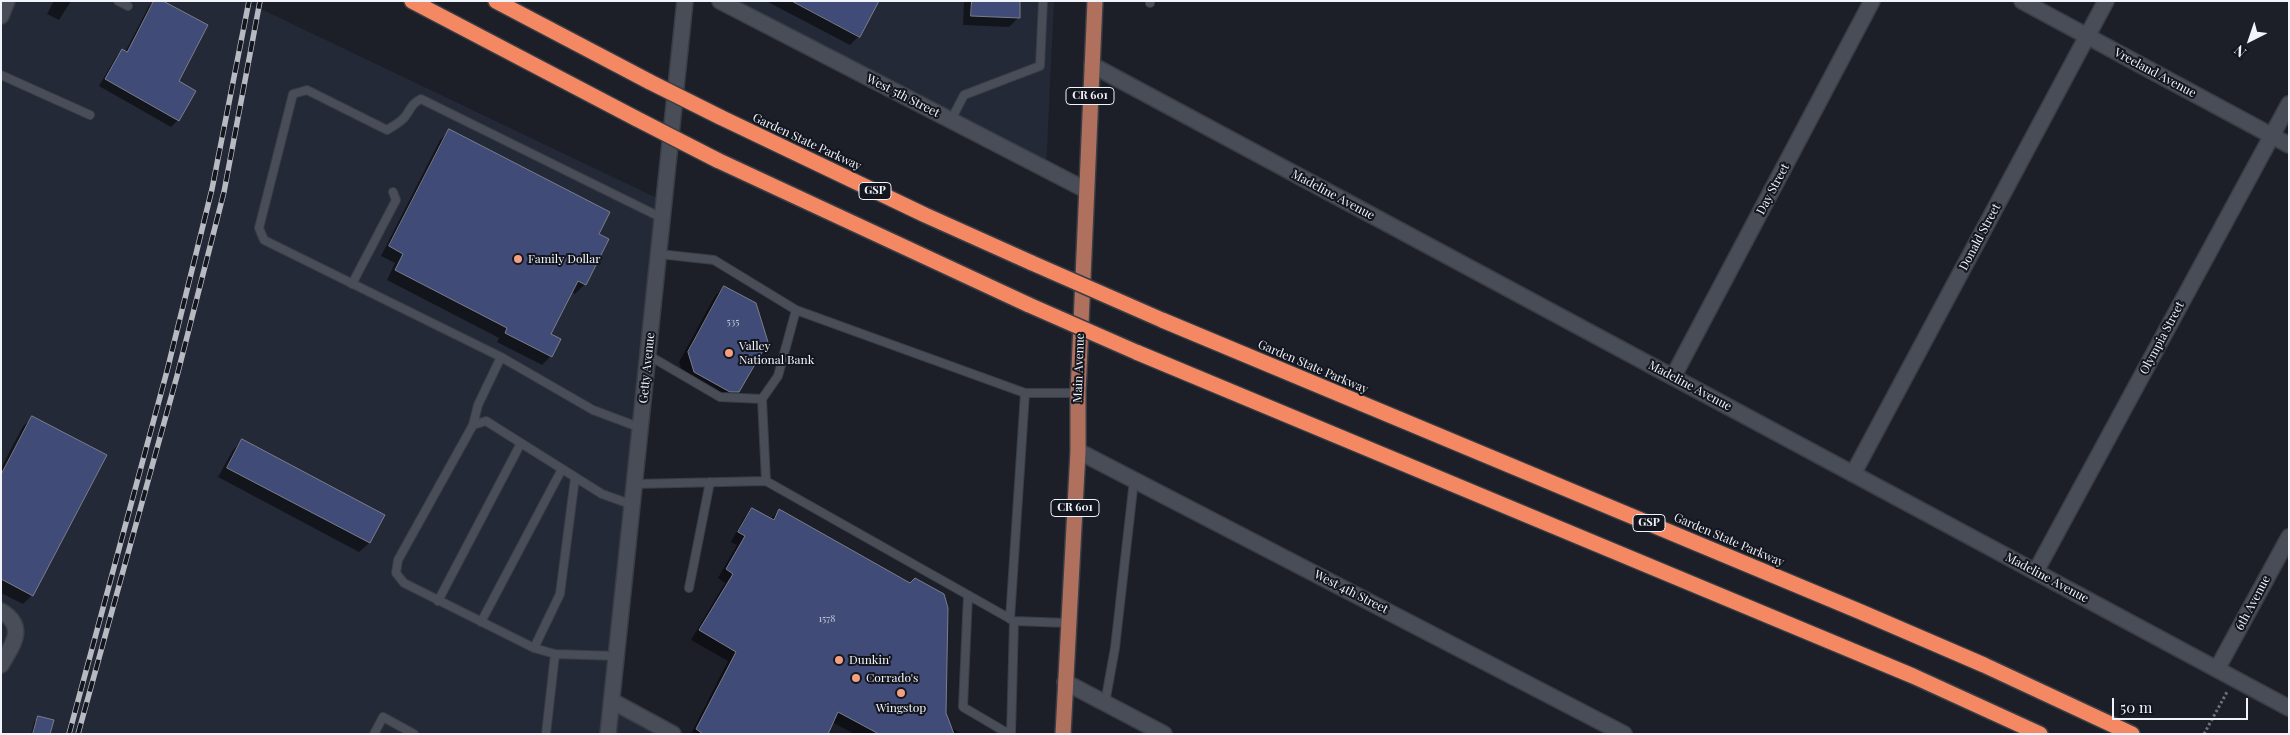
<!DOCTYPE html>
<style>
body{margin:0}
#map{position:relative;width:2290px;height:735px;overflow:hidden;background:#1c1f28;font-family:"Playfair Display",serif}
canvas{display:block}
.frame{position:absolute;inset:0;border:2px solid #f1f4fa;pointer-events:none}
.north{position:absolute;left:2225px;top:15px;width:50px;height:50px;-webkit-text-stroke:4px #13161e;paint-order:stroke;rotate:221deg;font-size:14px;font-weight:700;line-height:20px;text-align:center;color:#f1f4fa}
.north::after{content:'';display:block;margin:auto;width:18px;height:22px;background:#f1f4fa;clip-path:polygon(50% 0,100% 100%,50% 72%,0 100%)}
.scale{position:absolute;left:2112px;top:698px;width:136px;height:22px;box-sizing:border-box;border:2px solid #f1f4fa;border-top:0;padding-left:6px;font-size:15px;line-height:18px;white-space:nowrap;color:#f1f4fa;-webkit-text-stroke:4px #13161e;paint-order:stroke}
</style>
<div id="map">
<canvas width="2290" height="735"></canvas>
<div class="frame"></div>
<div class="north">N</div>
<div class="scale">50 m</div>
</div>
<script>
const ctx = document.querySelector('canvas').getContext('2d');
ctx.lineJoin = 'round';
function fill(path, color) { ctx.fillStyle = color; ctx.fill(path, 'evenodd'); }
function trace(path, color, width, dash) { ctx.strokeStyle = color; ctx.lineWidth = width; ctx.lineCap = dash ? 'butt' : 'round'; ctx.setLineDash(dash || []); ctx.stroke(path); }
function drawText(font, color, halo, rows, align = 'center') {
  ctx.font = font + ' "Playfair Display",serif'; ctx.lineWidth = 4; ctx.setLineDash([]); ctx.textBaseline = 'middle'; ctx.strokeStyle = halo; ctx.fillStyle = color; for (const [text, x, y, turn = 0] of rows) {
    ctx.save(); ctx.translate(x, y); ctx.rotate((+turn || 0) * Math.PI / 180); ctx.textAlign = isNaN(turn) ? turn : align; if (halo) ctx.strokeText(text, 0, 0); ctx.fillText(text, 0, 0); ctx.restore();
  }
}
fill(new Path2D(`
 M1,1h243l421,201 -45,501 61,31h-680z
 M709,1h345l-8,167z`), '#242937');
fill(new Path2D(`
 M54,1h17l-12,19 -12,-6z
 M154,1h7l16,81 1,38 -7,7 -72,-41 17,-29 6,-6 3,1 24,-46z
 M766,1h111l-18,35 -9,9z
 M964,1h55l-1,17 -9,9 -46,-2z
 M450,130l158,110 -24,45 -9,9 -4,-3 -22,43 2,22 -9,9 -45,-23 2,-4 -112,-58 8,-17 -14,-7 59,-116z
 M724,287l14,105 -10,9 -43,-20 -6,-19 36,-66z
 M33,417l-1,178 -9,9 -22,-11v-125l22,-42z
 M242,441l141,75 -14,27 -10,9 -141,-75 15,-27z
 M752,510l18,10 9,-9 165,203 5,12 12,8h-107l-22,-12 -6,12h-135l37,-73 -37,-21 34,-57 -7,-5 19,-33 -6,-3 13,-24z
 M39,717l9,17h-17l3,-12z`), '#0007');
const building = new Path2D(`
 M154,1h9l45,24 -29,56 17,10 -17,30 -74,-42 17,-30 5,3z
 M792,1h87l-19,36z
 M972,1h48v17l-49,-2z
 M449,129l161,83 -11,22 10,5 -23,46 -8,-4 -27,53 10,5 -9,18 -47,-24 2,-5 -112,-58 8,-16 -14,-8z
 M724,286l32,17 12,39 -29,50h-9l-36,-20 -6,-20z
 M32,416l75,39 -74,141 -32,-17v-104z
 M242,439l143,76 -15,28 -143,-75z
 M752,508l22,12 5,-11 131,74 5,-5 29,16 4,14 -2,105 8,21h-75l-41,-22 -10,22h-125l-7,-5 40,-77 -37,-22 34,-56 -7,-5 19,-33 -7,-4z
 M38,716l16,4 -4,14h-17z`);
fill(building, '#404c77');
trace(building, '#7a7e8a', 1);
const service = new Path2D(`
 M118,1l10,5
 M1150,3v-2
 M1,75l89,40
 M951,120l13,-25 76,-29 3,-65
 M659,254l55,6 82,50 229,83 -15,226
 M352,284l44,-84 -3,-8
 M648,355l72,42 42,2 16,-23 18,-66
 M501,357l92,53 48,18
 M1025,393h53
 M762,399l4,82
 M473,425l5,-20 23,-48 -237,-117 -5,-12 34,-134 14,-4 80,40c8,-5 16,-9 20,-16 5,-8 6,-11 14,-15l241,119
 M635,484l131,-3 248,140 54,2
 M689,588l21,-106
 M968,595l-5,112 46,27
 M438,601l83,-158
 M481,622l81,-153
 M534,648l26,-54 15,-116
 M617,656l-62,-2 -21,-6 -130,-65 -8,-10 2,-13 75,-135 13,-4 116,73 31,11
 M1105,703l10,-55 19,-168
 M374,734l9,-17 31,17
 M546,734l9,-80
 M1011,734l3,-113`);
const minor = new Path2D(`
 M720,1l366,189
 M2022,1l267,144
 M1,16l6,-15
 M1092,65l1197,643
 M1673,377l199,-376
 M1078,451l546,283
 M1853,474l253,-473
 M2036,571l253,-467
 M1,611c26,16 12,33 0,54
 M2217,669l72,-132
 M1065,682l99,52
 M612,701l61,33
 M608,734l77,-733`);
const primary = new Path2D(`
 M1063,734l15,-283v-58l17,-392`);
const motorway = new Path2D(`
 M412,1l225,118
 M496,1l154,81
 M720,117l205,98 107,48
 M717,160l312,145
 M1162,320l699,292 123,53 148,69
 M1136,352l777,324 127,58`);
trace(service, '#3a3d44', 10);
trace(minor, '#3a3d44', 18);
trace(primary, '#3a3d44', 18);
trace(motorway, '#3a3d44', 18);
trace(new Path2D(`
 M2204,734l23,-42`), '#6d7077', 3, [2.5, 2.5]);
trace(service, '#494d58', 8);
trace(minor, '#494d58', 15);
trace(primary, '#b0705e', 15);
trace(motorway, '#f48862', 15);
const rail = new Path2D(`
 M69,734l98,-363 45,-182 37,-188
 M78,734l99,-358 47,-184 36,-191`);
trace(rail, '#b7bac1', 5.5);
trace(rail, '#13161e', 4, [11]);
const motorwayBridge = new Path2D(`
 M650,82l70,35
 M637,119l80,41
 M1032,263l130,57
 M1029,305l107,47`);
trace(motorwayBridge, '#3a3d44', 18, []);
trace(motorwayBridge, '#f48862', 15);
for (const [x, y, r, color] of [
 [518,259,5,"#f39f82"],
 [729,353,5,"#f39f82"],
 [839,660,5,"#f39f82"],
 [856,678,5,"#f39f82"],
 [901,693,5,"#f39f82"]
]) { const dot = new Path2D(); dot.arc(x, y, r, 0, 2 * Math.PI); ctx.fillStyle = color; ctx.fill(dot); trace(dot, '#13161e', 2); }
drawText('10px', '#c5cad9', null, [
 ["535",733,322],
 ["1578",827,619]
]);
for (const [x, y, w] of [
 [1090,96,48],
 [875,191,32],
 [1075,508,48],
 [1649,523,32]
]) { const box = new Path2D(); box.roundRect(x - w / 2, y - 8.5, w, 17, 4); ctx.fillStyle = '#13161e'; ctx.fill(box); trace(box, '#f1f4fa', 1); }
drawText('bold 11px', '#f1f4fa', null, [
 ["CR 601",1090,96],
 ["GSP",875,191],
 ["CR 601",1075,508],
 ["GSP",1649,523]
]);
drawText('12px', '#f1f4fa', '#13161e', [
 ["Vreeland Avenue",2155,73,28],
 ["West 5th Street",903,96,27],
 ["Garden State Parkway",807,142,25],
 ["Day Street",1773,189,-62],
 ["Madeline Avenue",1333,195,28],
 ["Donald Street",1980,237,-62],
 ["Olympia Street",2162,338,-62],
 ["Garden State Parkway",1313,367,23],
 ["Getty Avenue",647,368,-84],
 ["Main Avenue",1079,368,-88],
 ["Madeline Avenue",1690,386,28],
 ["Garden State Parkway",1729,540,23],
 ["Madeline Avenue",2047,578,28],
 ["West 4th Street",1351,592,27],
 ["6th Avenue",2253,603,-62]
]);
drawText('12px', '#f1f4fa', '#13161e', [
 ["Family Dollar",528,259],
 ["Valley",739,346],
 ["National Bank",739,360],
 ["Dunkin'",849,660],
 ["Corrado's",866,678],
 ["Wingstop",901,708,"center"]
], 'left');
</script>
